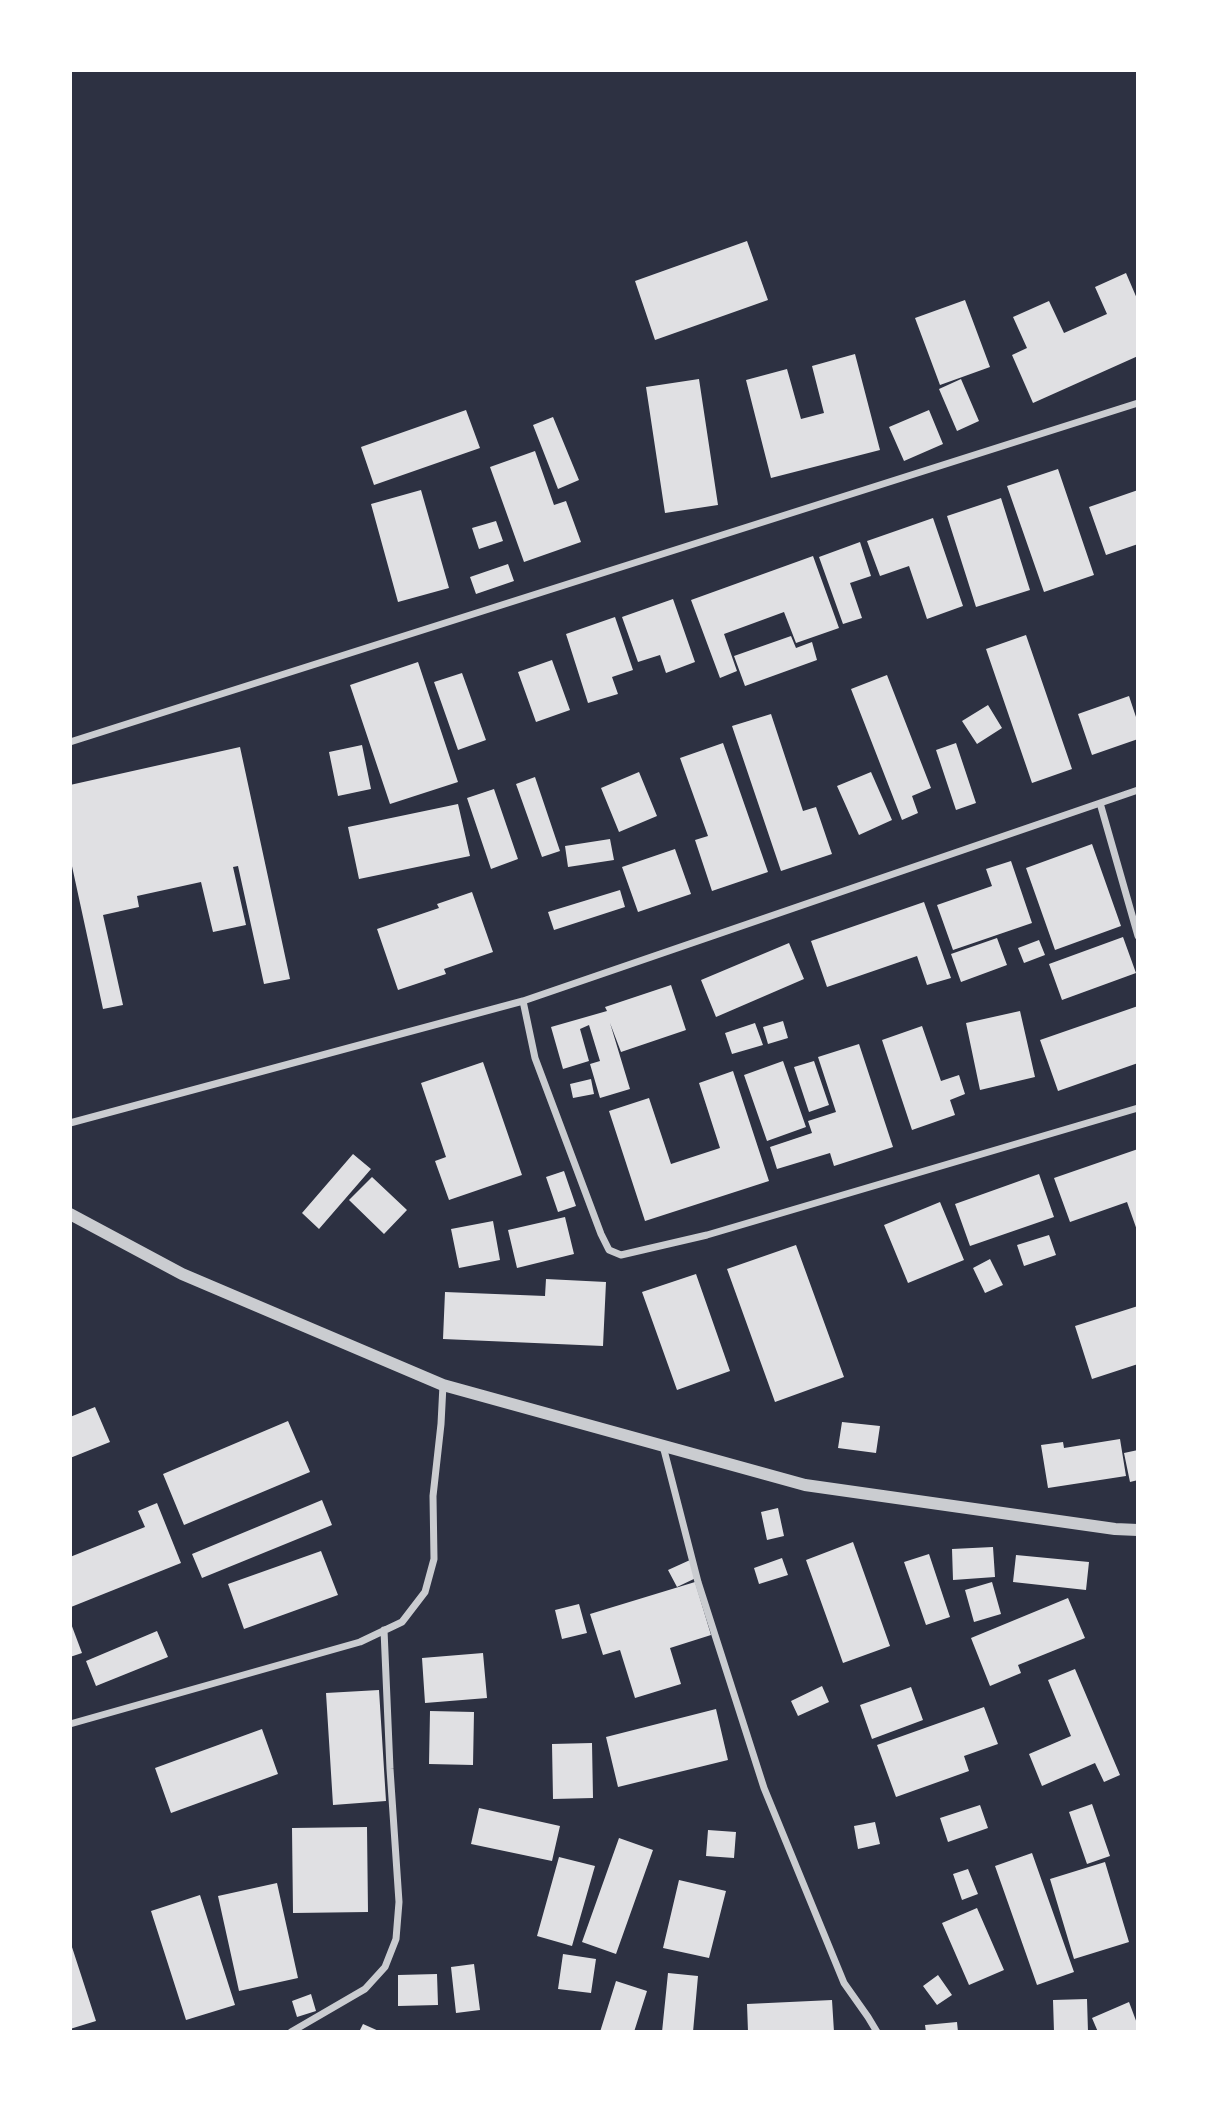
<!DOCTYPE html>
<style>
body{margin:0}
#map{position:relative;width:1208px;height:2102px;overflow:hidden;background:#2d3142;font-family:Signika,sans-serif}
canvas{display:block}
.frame{position:absolute;inset:0;border:72px solid #fff;pointer-events:none}
</style>
<div id="map">
<canvas width="1208" height="2102"></canvas>
<div class="frame"></div>
</div>
<script>
const ctx = document.querySelector('canvas').getContext('2d');
ctx.lineJoin = 'round';
function fill(path, color) { ctx.fillStyle = color; ctx.fill(path, 'evenodd'); }
function trace(path, color, width, dash) { ctx.strokeStyle = color; ctx.lineWidth = width; ctx.lineCap = dash ? 'butt' : 'round'; ctx.setLineDash(dash || []); ctx.stroke(path); }
fill(new Path2D(`
 M747,241l21,59 -113,40 -20,-59z
 M1126,273l12,28v55l-105,47 -21,-48 15,-7 -14,-31 36,-16 15,32 43,-19 -12,-27z
 M965,300l25,67 -50,18 -25,-67z
 M855,354l25,96 -109,28 -25,-98 41,-11 14,50 23,-6 -12,-47z
 M699,379l19,126 -53,8 -19,-126z
 M961,379l18,42 -22,10 -18,-42z
 M466,410l14,38 -106,37 -13,-38z
 M929,410l14,34 -39,17 -15,-34z
 M553,417l26,63 -21,9 -25,-64z
 M535,451l19,54 12,-4 15,41 -57,20 -34,-95z
 M1058,469l36,106 -50,17 -37,-106z
 M421,490l28,98 -51,14 -27,-98z
 M1138,490v54l-32,11 -17,-48z
 M1001,498l29,92 -54,17 -29,-91z
 M933,518l30,88 -36,13 -18,-53 -29,10 -13,-35z
 M496,521l7,20 -24,8 -7,-21z
 M860,542l11,34 -21,7 12,35 -19,6 -24,-67z
 M813,556l26,72 -43,15 -12,-31 -60,22 13,37 -17,7 -29,-78z
 M508,564l6,17 -38,13 -6,-17z
 M673,599l22,63 -29,11 -6,-18 -22,7 -16,-45z
 M615,617l18,53 -21,7 6,17 -30,9 -22,-69z
 M1026,635l46,134 -40,14 -46,-134z
 M791,636l5,12 16,-6 5,18 -72,26 -11,-30z
 M552,660l18,50 -34,12 -18,-50z
 M418,662l40,120 -68,22 -40,-119z
 M462,673l24,67 -28,10 -24,-68z
 M887,675l44,113 -19,8 6,17 -16,7 -51,-131z
 M1129,696l9,27v16l-46,16 -14,-41z
 M988,705l14,23 -25,16 -15,-23z
 M771,714l32,97 13,-4 16,47 -51,17 -49,-145z
 M723,743l45,129 -56,19 -17,-51 13,-4 -28,-78z
 M956,743l20,60 -20,7 -20,-60z
 M362,745l9,44 -33,7 -9,-44z
 M240,747l50,232 -26,5 -26,-118 -5,1 13,58 -33,7 -12,-50 -64,14 2,11 -36,8 20,90 -20,4 -33,-152v-72z
 M639,772l18,44 -38,16 -18,-44z
 M871,772l21,48 -33,15 -22,-49z
 M535,777l25,74 -18,6 -26,-73z
 M494,789l24,70 -27,10 -24,-71z
 M458,804l12,52 -111,23 -11,-52z
 M610,839l4,21 -46,7 -3,-21z
 M1092,844l29,82 -66,24 -29,-82z
 M675,849l16,45 -53,18 -16,-45z
 M1011,861l21,62 -79,27 -16,-45 55,-19 -6,-17z
 M620,890l5,17 -71,23 -6,-18z
 M472,892l21,60 -49,17 2,5 -48,16 -21,-61 62,-21 -2,-4z
 M924,902l27,76 -24,7 -10,-29 -90,31 -16,-46z
 M1123,937l13,36 -74,27 -13,-36z
 M997,938l10,27 -46,17 -10,-28z
 M1039,940l6,15 -21,8 -6,-15z
 M789,943l15,36 -88,38 -15,-37z
 M671,985l15,45 -65,22 -11,-29 20,66 -30,9 -10,-34 10,-3 -11,-36 -9,4 9,32 -26,8 -12,-42 56,-16 -2,-4z
 M1138,1006v40l-2,1 2,16 -80,28 -18,-51z
 M1020,1011l15,66 -55,13 -14,-67z
 M783,1021l5,17 -20,6 -5,-17z
 M755,1023l8,22 -31,9 -7,-21z
 M922,1026l19,55 18,-6 6,19 -15,6 5,15 -43,15 -30,-90z
 M859,1044l34,103 -59,19 -4,-13 -53,16 -7,-22 42,-14 -4,-12 28,-9 -18,-55z
 M783,1061l23,66 -39,14 -23,-66z
 M814,1061l15,44 -20,7 -15,-45z
 M483,1062l39,113 -73,25 -14,-39 11,-4 -25,-74z
 M733,1071l36,110 -124,40 -36,-110 40,-13 22,66 49,-16 -21,-65z
 M591,1079l3,15 -21,4 -3,-14z
 M1138,1149v84l-11,-31 -57,20 -16,-44z
 M353,1154l18,15 -52,60 -17,-16z
 M564,1171l12,35 -18,6 -12,-35z
 M1039,1174l15,43 -84,29 -15,-42z
 M372,1177l35,33 -23,24 -35,-34z
 M940,1202l24,58 -56,23 -24,-58z
 M565,1217l9,37 -57,14 -9,-38z
 M493,1221l7,39 -41,8 -8,-39z
 M1049,1235l7,20 -32,11 -7,-21z
 M796,1245l48,132 -69,25 -48,-133z
 M990,1259l13,26 -18,8 -12,-25z
 M696,1274l34,97 -53,19 -35,-98z
 M546,1279l60,3 -3,64 -160,-7 2,-47 100,4z
 M1138,1306v58l-46,15 -17,-53z
 M95,1407l15,35 -40,16v-41z
 M288,1421l22,51 -126,53 -21,-51z
 M842,1422l38,4 -4,27 -38,-5z
 M1120,1439l6,37 -78,12 -7,-43 22,-3 1,6z
 M1138,1450v30l-8,2 -6,-29z
 M322,1500l10,25 -130,53 -10,-24z
 M157,1503l24,60 -110,44 -1,-50 75,-30 -7,-16z
 M778,1508l6,28 -17,4 -6,-28z
 M853,1542l37,104 -47,17 -37,-103z
 M993,1547l2,30 -42,3 -1,-31z
 M321,1551l17,44 -94,34 -16,-45z
 M929,1554l21,63 -24,8 -22,-63z
 M1016,1555l73,7 -3,28 -73,-8z
 M782,1558l6,17 -29,9 -5,-16z
 M690,1560l8,17 -21,10 -9,-17z
 M695,1582l16,53 -41,13 11,36 -46,14 -15,-48 -17,5 -13,-41z
 M992,1582l9,32 -27,8 -9,-32z
 M1068,1598l17,40 -67,27 3,8 -31,13 -19,-48z
 M579,1604l8,29 -25,6 -7,-29z
 M70,1621l12,32 -12,4z
 M157,1631l11,26 -72,29 -10,-25z
 M483,1653l4,45 -62,5 -3,-45z
 M1075,1669l45,106 -16,7 -9,-19 -53,23 -13,-32 42,-18 -23,-56z
 M822,1686l7,16 -31,14 -7,-15z
 M911,1687l12,33 -51,19 -12,-34z
 M379,1690l7,111 -53,4 -7,-112z
 M984,1707l14,37 -34,12 5,15 -73,26 -19,-52z
 M716,1709l12,51 -110,27 -12,-50z
 M430,1711l44,1 -1,53 -44,-1z
 M262,1729l16,45 -107,39 -16,-45z
 M592,1743l1,55 -40,1 -1,-55z
 M1092,1804l18,52 -23,8 -18,-52z
 M980,1805l8,23 -40,14 -8,-24z
 M479,1808l81,18 -8,35 -81,-17z
 M875,1822l5,22 -22,5 -4,-23z
 M367,1827l1,85 -75,1 -1,-85z
 M708,1830l28,2 -2,26 -28,-2z
 M619,1838l34,12 -37,104 -34,-12z
 M1032,1853l42,119 -37,13 -42,-119z
 M559,1857l36,9 -23,80 -35,-10z
 M1105,1862l24,80 -55,17 -24,-80z
 M968,1869l10,25 -16,6 -9,-26z
 M679,1880l47,11 -17,67 -46,-10z
 M277,1883l21,95 -59,13 -21,-95z
 M200,1895l35,110 -49,15 -35,-109z
 M977,1908l27,62 -35,15 -27,-62z
 M70,1941l26,80 -26,8z
 M563,1954l33,5 -5,34 -33,-4z
 M474,1964l6,46 -24,3 -5,-46z
 M668,1973l30,3 -5,56h-31z
 M437,1974l1,31 -40,1v-31z
 M938,1975l14,20 -15,10 -14,-19z
 M616,1981l31,10 -13,41h-34z
 M311,1994l5,17 -19,6 -5,-16z
 M1087,1999l1,33h-34l-1,-32z
 M832,2000l2,32h-86l-1,-28z
 M1129,2002l9,24v6h-40l-6,-14z
 M957,2022l1,10h-32l-1,-7z
 M363,2024l18,8h-22z`), '#e0e0e3');
trace(new Path2D(`
 M70,742l1068,-339
 M1100,803l38,133
 M523,1001l12,57 66,176 8,16 12,5 86,-20 431,-127
 M70,1123l453,-122 615,-211
 M663,1446l35,136 66,206 80,195 24,34 9,15
 M70,1724l290,-82 42,-20 23,-30 9,-33 -1,-63 8,-72 2,-39
 M291,2032l74,-43 20,-22 11,-28 3,-37 -9,-133 -6,-139`), '#caccd0', 7);
trace(new Path2D(`
 M70,1214l112,60 261,111 362,100 310,44 23,1`), '#caccd0', 12);
</script>
